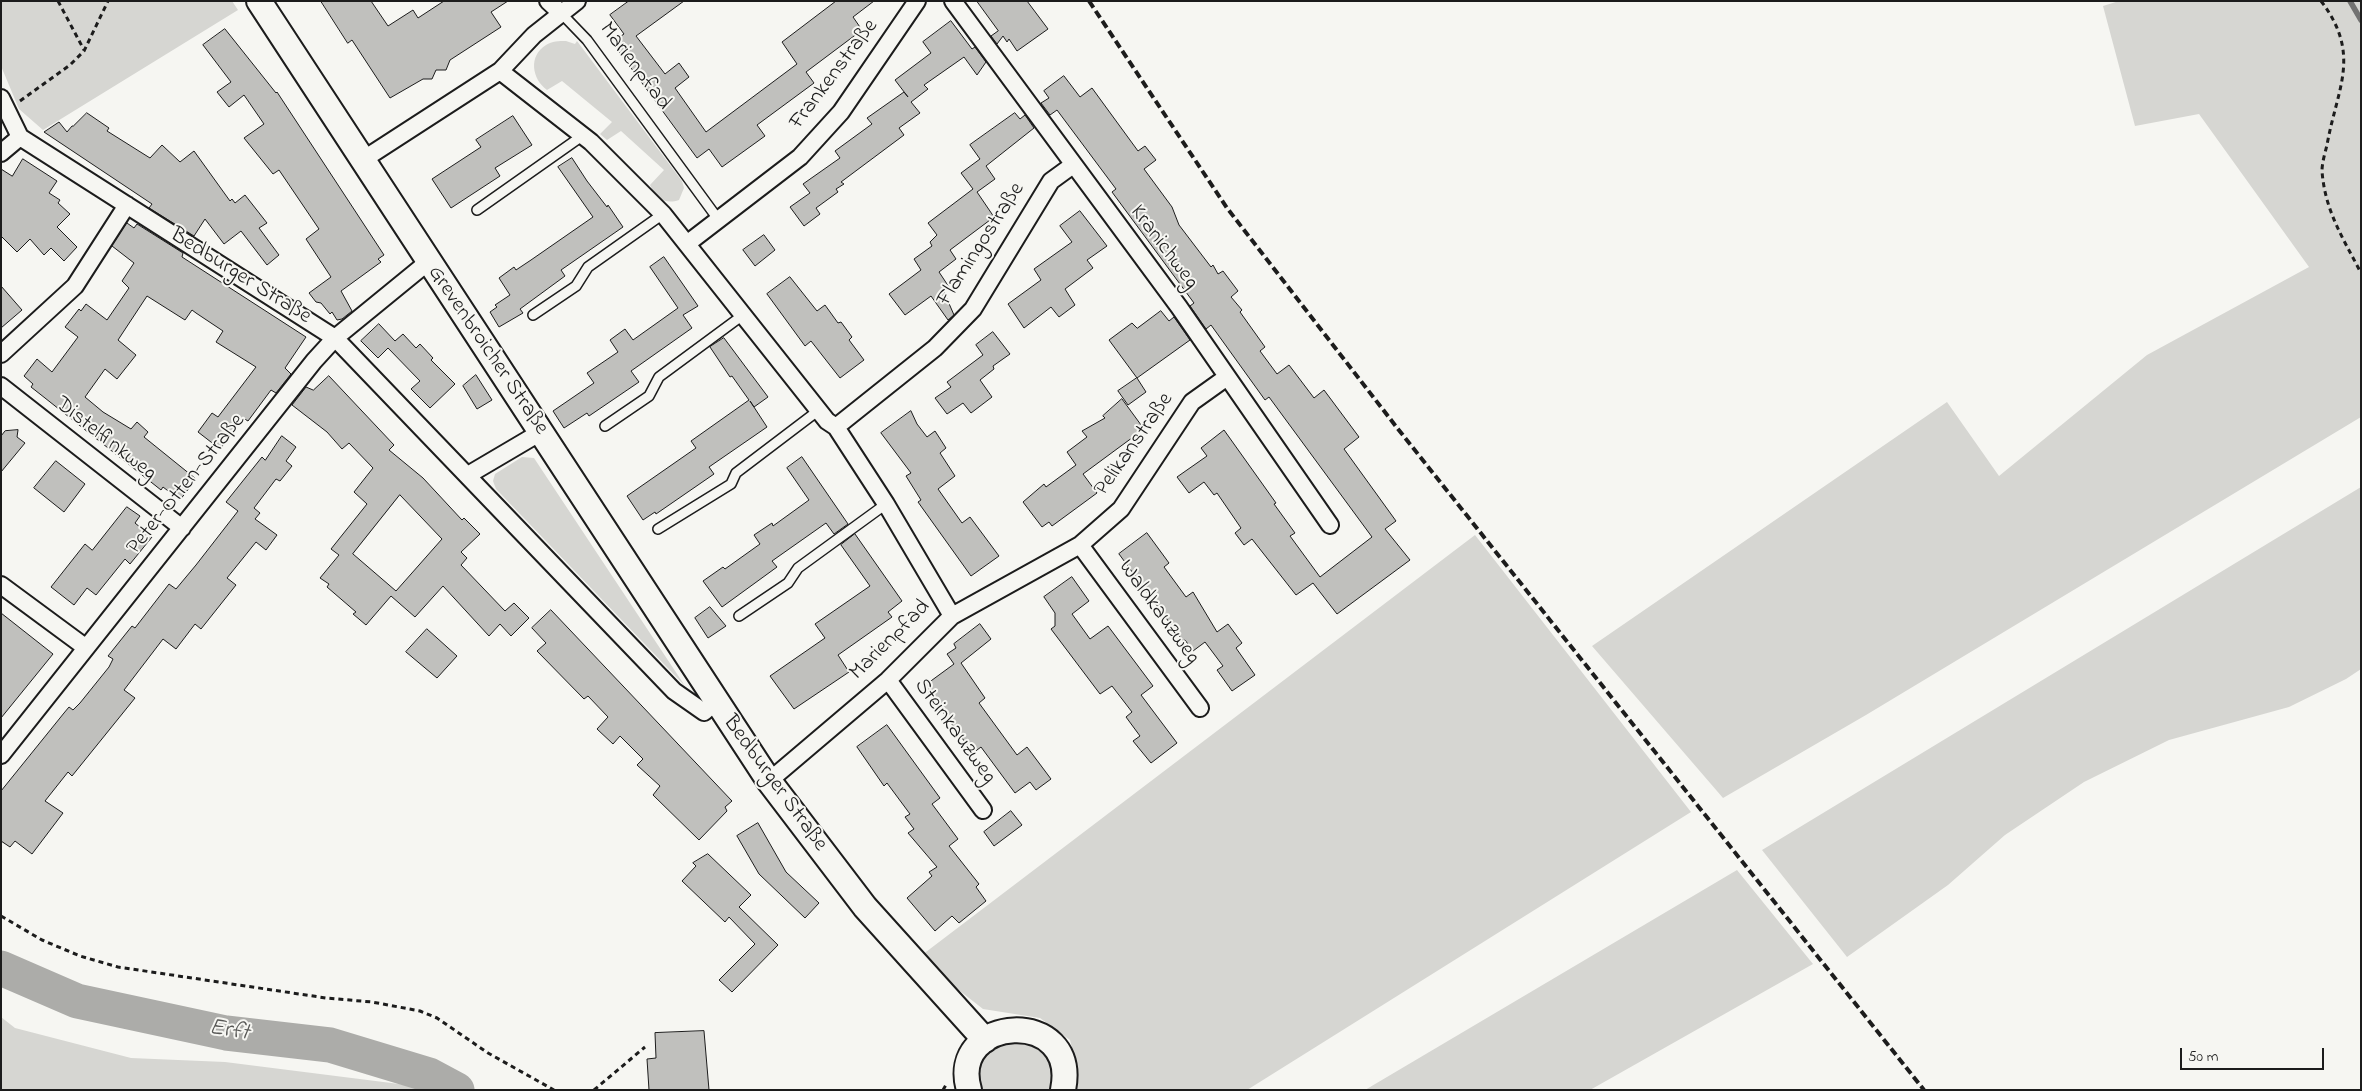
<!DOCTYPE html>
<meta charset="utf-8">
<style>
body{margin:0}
#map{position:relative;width:2362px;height:1091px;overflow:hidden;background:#f6f6f2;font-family:"Indie Flower",sans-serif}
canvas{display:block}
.frame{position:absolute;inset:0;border:2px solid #1c1c1c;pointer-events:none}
.scale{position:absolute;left:2180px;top:1048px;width:144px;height:22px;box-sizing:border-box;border:2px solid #1c1c1c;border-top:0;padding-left:6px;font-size:15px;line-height:18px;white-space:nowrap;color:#1c1c1c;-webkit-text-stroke:4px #f6f6f2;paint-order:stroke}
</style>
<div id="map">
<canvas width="2362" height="1091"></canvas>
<div class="frame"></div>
<div class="scale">50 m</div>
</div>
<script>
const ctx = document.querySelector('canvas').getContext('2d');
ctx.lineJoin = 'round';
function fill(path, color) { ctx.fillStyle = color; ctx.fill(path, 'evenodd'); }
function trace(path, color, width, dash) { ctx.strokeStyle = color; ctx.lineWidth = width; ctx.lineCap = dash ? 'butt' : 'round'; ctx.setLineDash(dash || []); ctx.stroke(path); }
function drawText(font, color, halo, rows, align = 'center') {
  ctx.font = font + ' "Indie Flower",sans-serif'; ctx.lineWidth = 4; ctx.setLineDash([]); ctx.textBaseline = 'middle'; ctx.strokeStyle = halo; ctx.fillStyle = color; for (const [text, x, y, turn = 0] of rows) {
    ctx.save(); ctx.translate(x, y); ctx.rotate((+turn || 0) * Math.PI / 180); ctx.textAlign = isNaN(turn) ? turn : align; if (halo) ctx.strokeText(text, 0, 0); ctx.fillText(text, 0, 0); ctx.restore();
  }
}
fill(new Path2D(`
 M1,1h231l6,9 -195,120 -24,-21 -18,-43z
 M2119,1h242v416l-495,298 -143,83 -131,-152 355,-244 52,74 148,-121 162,-88 -110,-153 -64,12 -32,-120z
 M566,41l9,3 2,-3 105,140 2,7 -5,12c-14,5 -23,-2 -29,-15l14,-15 -43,-39 -14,9 -7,-6 12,-12 -50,-41 -15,9c-15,-11 -19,-34 -1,-45 6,-4 13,-4 20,-4z
 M522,457l12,1 151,228 -189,-197 -3,-8 2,-7z
 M2361,487v182l-15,10 -57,28 -120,33 -85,42 -79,53 -57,50 -101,72 -85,-107z
 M1475,535l216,277 -444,278h-170v-22l-7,-28 -30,-22 -57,-9 -65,-51z
 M1737,870l76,94 -223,126h-225z
 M1,1017l14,11 116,30 94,4 190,24 7,4h-421z
 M1014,1041c31,7 40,15 38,49h-72c-4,-27 6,-44 34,-49z`), '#d6d6d2');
trace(new Path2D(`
 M2350,1l11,19`), '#727271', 5.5);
trace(new Path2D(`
 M1,968l76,33 149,32 104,12 99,30 28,15`), '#acaca9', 35);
const building = new Path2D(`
 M321,1h50l17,25 25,-16 5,8 26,-17h64l-17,11 10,15 -51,33 -4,10h-10l-4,9h-9l-33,19 -38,-58 -4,3z
 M629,1h55l-48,35 29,38 14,-11 10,14 -14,11 31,44 91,-68 -15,-22 54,-41h38l-21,16 9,13 -56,42 8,11 -57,42 8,11 -43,31 -13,-18 -12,9 -85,-116 12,-8 -14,-19z
 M977,1h50l21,28 -31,22 -8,-12 -2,3 -4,-6 -6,8 -6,-8 7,-5z
 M951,21l21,28 3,-2 11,15 -9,13 -13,-18 -40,28 4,4 -17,13 9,11 -21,15 5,7 -63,47 3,2 -8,5 2,3 -22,16 4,6 -16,12 -14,-19 20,-14 -7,-9 37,-26 -5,-7 37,-27 -5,-6 37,-26 4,5 -13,-17 36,-27 -8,-11z
 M225,29l51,64 1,-1 107,163 -6,4 3,3 -40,29 11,20 -10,8 -5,1 -5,-8 -2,2 -9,-11 -5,-1 -7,-9 22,-16 -25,-38 13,-10 -40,-59 -6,4 -29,-36 20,-14 -20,-29 -15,12 -12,-15 14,-10 -28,-37z
 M1064,76l16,21 12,-9 46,63 7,-5 11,14 -12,9 28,38 7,18 32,42 2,-2 5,9 5,-3 15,20 -7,6 11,13 -2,2 25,35 -5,4 17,23 12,-9 25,33 10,-8 35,47 -15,12 52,72 -11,8 25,31 -73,54 -24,-31 -17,12 -44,-56 -8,6 -9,-12 6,-5 -24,-35 -3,2 -10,-13 -15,11 -12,-16 30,-21 -6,-8 23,-18 52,73 -2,1 21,29 -5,3 30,41 52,-40 -103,-140 -4,3 -54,-75 -5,4 -16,-23 4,-3 -82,-111 4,-3 -59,-79 -7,5 -9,-12 8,-5 -5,-7z
 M87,113l22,15 -2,3 43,27 12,-13 18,17 14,-11 36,50 2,-2 3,4 10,-8 22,28 -8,5 20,27 -12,10 -26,-34 -17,13 -19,-25 -11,17 -45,-28 3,-4 -108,-72 15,-10 8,10 5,-6h1z
 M1015,113l5,6 5,-4 9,13 -48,38 9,13 -18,13 17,25 -44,33 6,9 -17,13 10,15 -5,5 10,23 -6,5 -17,-24 -26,19 -16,-21 32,-24 -7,-11 18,-13 -2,-4 7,-7 -9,-12 45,-34 -12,-16 19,-14 -10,-14z
 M513,116l19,29 -37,23 5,8 -49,32 -19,-29 49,-32 -5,-7z
 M572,158l15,23 20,26 1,-2 15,22 -62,43 4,6 -45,33 3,4 -24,14 -9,-15 7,-5 -2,-2 15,-10 -11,-17 15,-11 2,3 15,-10 62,-43 -35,-50z
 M23,159l34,22 -8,12 11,7 -2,3 12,11 -13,13 20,20 -13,14 -13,-13 -7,7 -14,-16 -13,13 -16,-16v-67l11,7z
 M1080,211l27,35 -20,14 6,8 -28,21 10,16 -16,12 -8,-10 -27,21 -16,-24 33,-24 -7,-11 38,-27 -12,-16z
 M127,223l7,5 3,-4 46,29 -1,4 124,80 -21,31 6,6 -15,19 -5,-3 -23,31 -5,-3 -23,31 -22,-17 14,-19 6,4 38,-50 -40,-25 7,-11 -27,-18 -4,-3 -7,10 -38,-24 -29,44 18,15 -19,24 -12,-10 -20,28 18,15 28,17 6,-7 11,10 -4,5 52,42 -16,21 -17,-13 -2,3 -116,-92 -14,-11 2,-3 -9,-8 13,-17 15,13 26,-35 -13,-10 14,-18 2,2 5,-7 21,16 22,-32 -7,-7 12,-18 -22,-17z
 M764,235l11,15 -20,16 -12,-16z
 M664,257l34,49 -15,9 9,13 -61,43 8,11 -50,34 -2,-3 -23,15 -11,-17 41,-28 -7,-10 31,-21 -8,-12 15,-11 8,11 45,-32 -28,-41z
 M790,277l27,34 8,-6 13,18 3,-1 11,15 -3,3 15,20 -24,18 -29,-37 -6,5 -38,-52z
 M1,286l21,24 -21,18z
 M1161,311l8,10 5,-4 16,23 -53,38 -28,-38 23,-17 5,5z
 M379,324l16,17 8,-7 13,14 4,-4 13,14 -2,2 24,24 -25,24 -19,-19 9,-8 -32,-33 -10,10 -17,-17z
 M993,332l17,22 -17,12 1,3 -14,11 12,17 -21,16 -8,-10 -16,11 -12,-16 16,-11 -4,-5 36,-27 -7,-10z
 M724,338l44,59 -14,10 -4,-6 17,26 -58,40 5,7 -58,40 -1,-2 -12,8 -16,-24 69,-48 -5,-7 58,-41 -17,-24 -2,1 -20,-30z
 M476,375l16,25 -15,9 -14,-23z
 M329,376l65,69 -5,5 34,28 39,42 2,-2 16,16 -19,18 6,6 -6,7 44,46 9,-8 15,15 -18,18 -11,-12 -11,12 -46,-50 -28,31 -24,-21 -25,29 -13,-11 3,-2 -29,-25 2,-3 -9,-6 19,-23 -8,-6 36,-45 -13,-12 19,-24 -24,-25 -7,6 -15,-17 -35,-27 14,-18 7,3zM400,495l42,44 -46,52 -43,-37z
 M1137,378l9,14 -18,13 -10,-14z
 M1122,399l22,30 -61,45 14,19 -45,33 -3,-4 -7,5 -19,-25 21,-18 2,3 30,-22 -9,-13 20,-15 -5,-6 23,-13 -2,-2z
 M911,411l6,13 10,13 8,-6 11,17 -6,5 15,23 -17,13 24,34 8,-6 29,39 -28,20 -53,-74 3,-2 -15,-24 5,-3 -30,-40z
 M18,430l-1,7 8,6 -24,29v-36l4,-5z
 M282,436l14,11 -10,14 6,5 -12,15 -4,-2 -22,29 6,5 -5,6 22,16 -11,15 -10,-8 -29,36 9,7 -35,44 -6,-5 -19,25 -13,-10 -39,51 11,8 -63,78 -4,-4 -23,29 18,12 -31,41 -17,-13 -5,6 -9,-6v-50l63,-78 5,-6 4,3 7,-7 29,-36 4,-8 -5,-3 24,-30 3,2 34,-44 7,5 20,-24 42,-54 -12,-9 36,-45 3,3z
 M802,457l46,67 -14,10 -8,-11 -54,38 5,6 -55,40 -19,-26 20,-14 2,2 35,-25 -6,-9 18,-12 1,3 36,-26 -22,-32z
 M56,461l29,23 -21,28 -30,-24z
 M127,507l13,9 -5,7 17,14 -22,27 -5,-5 -29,36 -9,-7 -13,17 -23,-18 34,-43 7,6z
 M1147,533l22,30 -5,4 22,30 7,-5 24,40 11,-8 14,19 -6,5 19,27 -23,16 -15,-21 6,-4 -18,-24 -12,9 -8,-11 -2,1 -64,-87z
 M855,534l47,67 -14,11 4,5 -54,38 11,17 -55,37 -24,-33 55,-38 -10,-14 55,-38 -29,-41z
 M1072,577l17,24 -17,13 18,25 18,-13 45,60 -12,9 36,48 -26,20 -18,-22 7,-5 -14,-19 6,-5 -20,-26 -12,8 -49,-65 4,-3v-13l-11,-16z
 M710,607l16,19 -18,12 -13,-20z
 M551,610l181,191 -7,6 2,4 -28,29 -46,-45 7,-9 -23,-21 6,-6 -23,-23 -7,8 -16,-15 11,-12 -20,-21 -4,3 -47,-48 9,-8 -14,-15z
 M1,613l52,41 -52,64z
 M980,624l11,15 -30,24 24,35 -6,5 38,52 10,-8 24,32 -15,11 -6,-8 -15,11 -34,-46 -8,6 -49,-67 30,-22 -7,-10 9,-6 -2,-4z
 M427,629l30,27 -20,22 -31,-26z
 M887,725l53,73 -8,6 26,35 -9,7 30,38 -3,3 10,14 -27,22 -7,-7 -17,15 -28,-33 25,-22 -3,-4 8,-5 -29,-34 6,-4 -9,-12 5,-3 -23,-31 -3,3 -27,-39z
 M1011,811l11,14 -28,21 -10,-14z
 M758,823l28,49 33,31 -14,15 -46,-44 -22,-38z
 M708,854l43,41 -12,12 39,38 -46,47 -13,-12 36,-36 -26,-27 -4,5 -43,-41 14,-15 -3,-3z
 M704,1031l5,59h-60l-2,-31 9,-1 -1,-25z`);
fill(building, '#c0c0bd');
trace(building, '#1c1c1c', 1);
const lane = new Path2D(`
 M561,13l26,27 131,179
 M477,210l105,-74
 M533,315l43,-29 12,-19 75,-53
 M605,426l44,-30 10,-19 84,-62
 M658,529l73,-45 5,-11 83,-63
 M739,616l49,-33 10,-15 88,-64`);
const street = new Path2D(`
 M548,1l13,12
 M953,1l226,306 151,218
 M500,71l91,71 72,72 164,207 9,6 50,77 66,112 -64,64 -119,101
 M1,98l19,39 315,201 339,353 30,21 11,-10
 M1,153l19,-16
 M361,161l139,-90 34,-36 43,-34
 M688,243l112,-86 41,-45 76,-111
 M1,354l74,-68 52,-81
 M1,386l181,142
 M836,427l99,-79 38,-39 78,-128 22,-16
 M468,475l73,-43
 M1080,545l120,163
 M1,585l84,62
 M952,616l128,-71 41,-36 71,-107 35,-25
 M888,680l95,130
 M1,755l313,-394 21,-23 93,-76`);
const secondary = new Path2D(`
 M259,1l510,780 96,126 120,133
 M969,1090c-22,-75 111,-84 94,0`);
trace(lane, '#1c1c1c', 12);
trace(street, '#1c1c1c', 20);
trace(secondary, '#1c1c1c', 28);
trace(new Path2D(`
 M58,1l26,49
 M2321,1c41,54 16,87 6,144 -2,8 -5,18 -5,26 3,40 21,67 39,102
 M20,101l50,-36 14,-14 24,-50
 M1,916l41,24 38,16 38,11 208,31 46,4 48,9 17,7 51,35 66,37
 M594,1090l51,-43
 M943,1090l4,-7`), '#1c1c1c', 3, [5, 4]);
trace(lane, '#f6f6f2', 9);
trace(street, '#f6f6f2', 16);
trace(secondary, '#f6f6f2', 24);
trace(new Path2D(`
 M1089,1l138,207 171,221 526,661`), '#1c1c1c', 4, [8, 4]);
drawText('22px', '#1c1c1c', '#f6f6f2', [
 ["Marienpfad",634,67,53],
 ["Frankenstraße",835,75,-53],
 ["Flamingostraße",982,245,-57],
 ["Kranichweg",1163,248,53],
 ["Bedburger Straße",240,277,32],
 ["Grevenbroicher Straße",487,351,56],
 ["Distelfinkweg",105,440,38],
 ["Pelikanstraße",1135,445,-55],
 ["Peter-Otten-Straße",187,485,-51],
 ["Waldkauzweg",1158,613,54],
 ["Marienpfad",891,641,-45],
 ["Steinkauzweg",954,732,54],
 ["Bedburger Straße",774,784,54]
]);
drawText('italic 24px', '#565654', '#f6f6f2', [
 ["Erft",229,1032,9]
]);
</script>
